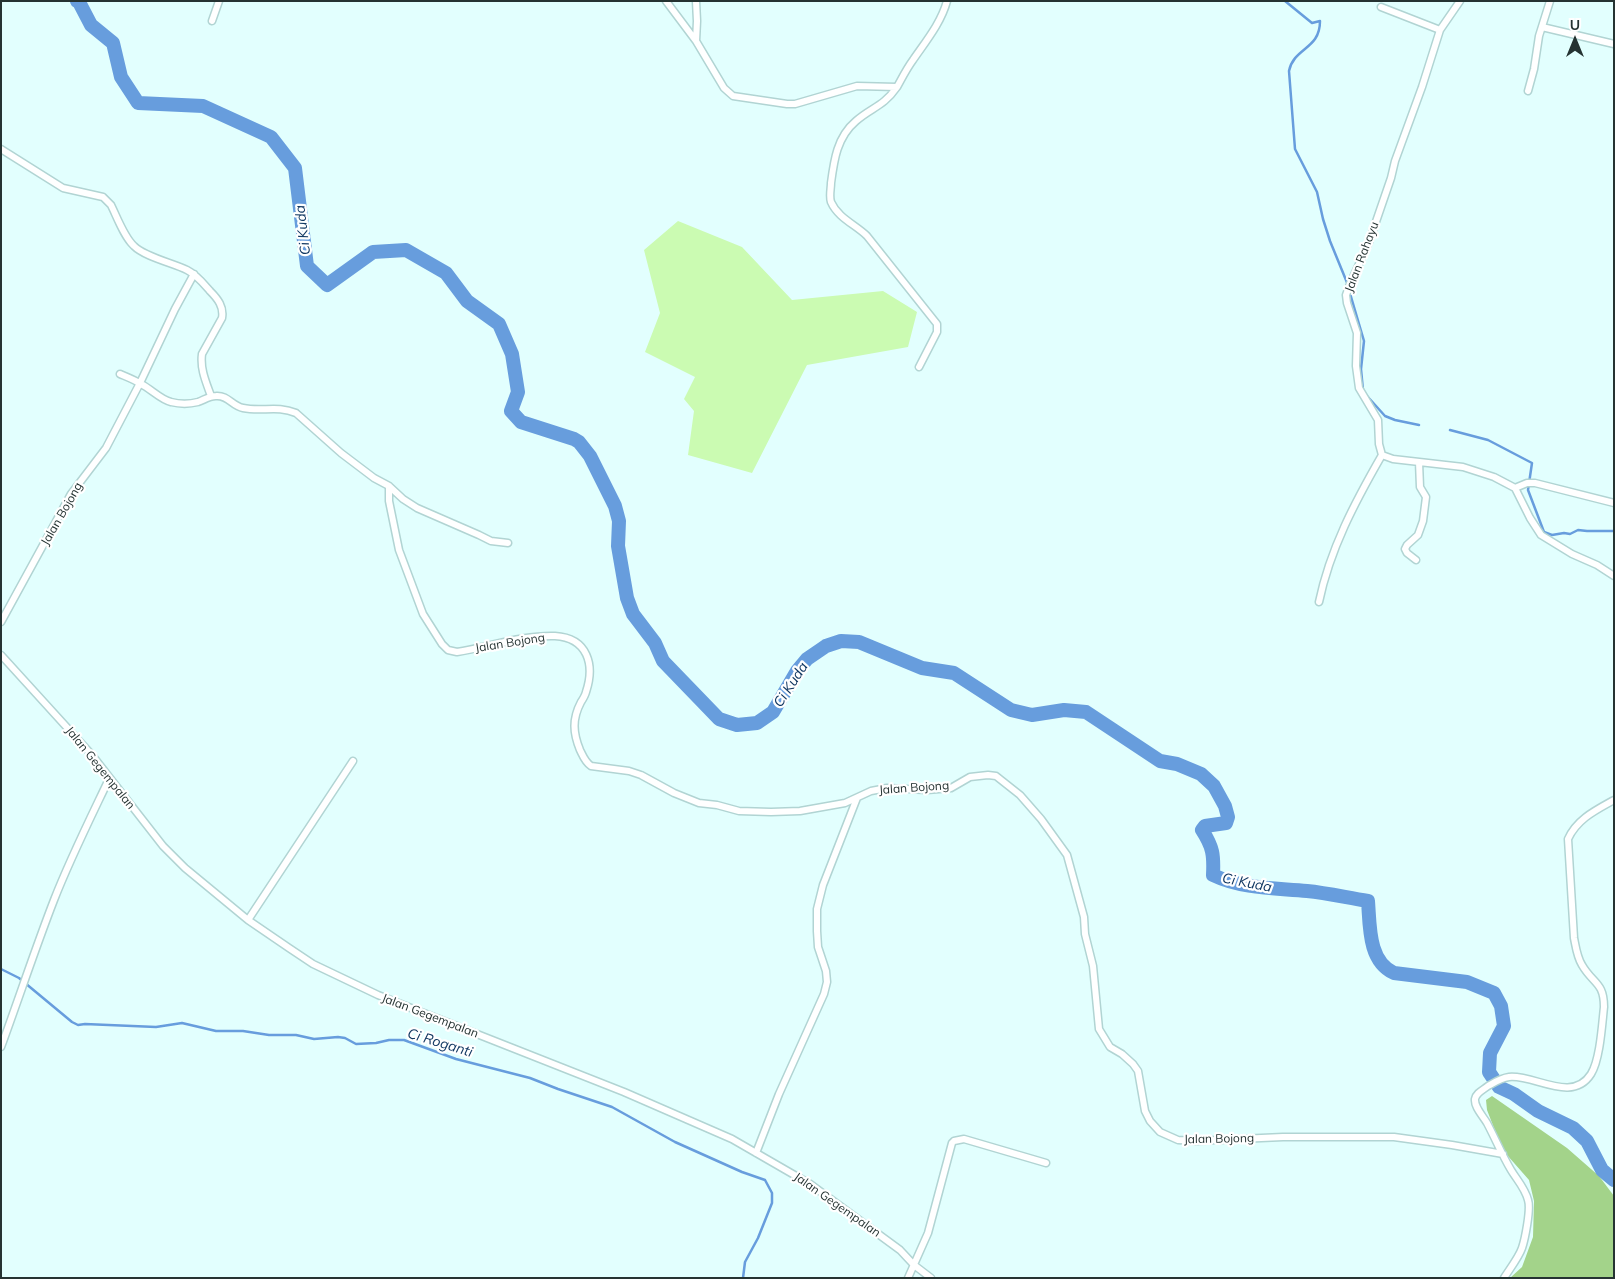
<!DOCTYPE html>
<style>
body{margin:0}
#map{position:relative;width:1615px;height:1279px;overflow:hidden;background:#e2fffe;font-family:Mulish,sans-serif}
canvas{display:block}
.frame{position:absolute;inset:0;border:2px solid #253332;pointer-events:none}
.north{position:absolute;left:1550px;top:15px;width:50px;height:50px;-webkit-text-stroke:4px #fff;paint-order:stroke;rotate:0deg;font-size:14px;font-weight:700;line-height:20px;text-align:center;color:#253332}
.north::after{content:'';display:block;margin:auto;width:18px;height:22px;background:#253332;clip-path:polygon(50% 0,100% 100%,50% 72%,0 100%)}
</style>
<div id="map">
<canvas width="1615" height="1279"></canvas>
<div class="frame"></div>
<div class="north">U</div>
</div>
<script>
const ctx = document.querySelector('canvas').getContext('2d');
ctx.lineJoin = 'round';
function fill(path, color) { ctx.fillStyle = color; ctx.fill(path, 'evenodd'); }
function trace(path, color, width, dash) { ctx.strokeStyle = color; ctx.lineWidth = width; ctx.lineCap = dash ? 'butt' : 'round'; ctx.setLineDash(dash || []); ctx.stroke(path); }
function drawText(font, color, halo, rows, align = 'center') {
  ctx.font = font + ' Mulish,sans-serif'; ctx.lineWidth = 4.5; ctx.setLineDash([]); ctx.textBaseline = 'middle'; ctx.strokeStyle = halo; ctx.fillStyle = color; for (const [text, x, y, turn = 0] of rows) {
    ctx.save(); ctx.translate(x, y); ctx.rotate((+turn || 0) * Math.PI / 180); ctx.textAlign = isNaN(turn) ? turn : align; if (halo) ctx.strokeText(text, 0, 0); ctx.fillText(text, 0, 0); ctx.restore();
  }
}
fill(new Path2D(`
 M678,221l64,26 50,53 91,-9 34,21 -9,35 -101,18 -55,108 -64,-18 6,-44 -10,-12 11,-22 -50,-25 15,-39 -16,-63z`), '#cbfbb2');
fill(new Path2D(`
 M1492,1096l75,52 32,28 15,20v82h-104l12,-11 11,-30 1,-36 -5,-21 -22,-25 -13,-27 -7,-18 -1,-10z`), '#a3d38a');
trace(new Path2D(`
 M1285,1l27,22 8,-2c0,29 -26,26 -31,50l6,78 22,43 6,27 7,22 18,44
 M1349,290l15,51 -3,28 2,21
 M1367,396l18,20 10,4 24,5
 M1450,430l38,10 44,23 -4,27 16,42 8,3 12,-2 6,1 8,-4 9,1h27
 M1,969l18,9 53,44 6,3 7,-1 71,3 26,-4 34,8h27l26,4h27l18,4 24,-2 7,1 11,6 20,-1 13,-3h15l52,19 74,19 28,11 54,18 63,35 67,30 23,8 7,13v10l-14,35 -13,24 -2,16`), '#679ddd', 2.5);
trace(new Path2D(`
 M77,1l2,1 12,23 22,18 8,34 17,26 65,3 68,31 24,31 12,98 20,19 46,-33 33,-2 40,23 21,28 32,23 13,30 6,38 -7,19 10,11 53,17 5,3 11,14 25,50 4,15 -1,25 9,52 6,16 22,29 8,18 56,58 18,6 20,-2 16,-11 24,-41 10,-12 19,-13 15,-5 18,1 63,26 32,5 57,37 21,5 32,-5 22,2 74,49 17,3 24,10 13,12 11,20 3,11 -2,6 -21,3 -3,4c11,17 12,25 11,45 29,14 63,13 94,16 21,2 41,7 61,10 2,25 0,60 26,72l73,9 27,11 7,13 3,20 -14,27 -1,19 10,15 15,7 24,17 35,17 14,13 15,29 12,10`), '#679ddd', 14);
const street = new Path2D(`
 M666,1l30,40
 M696,1l1,20 -1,20 28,47 9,8 54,8h8l62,-18 40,1c5,-9 10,-19 16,-27 13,-19 28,-37 34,-59
 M1460,1l-20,29 -18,57 -27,74 -4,17 -22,64 -19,42 -4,11 1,8 10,30 -1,33 3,22 19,32 1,24 3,11 11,4 70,8 31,10 21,11 15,30 11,17 31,19 25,11 17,11
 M1381,7l59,23
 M212,21l7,-20
 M1542,27l72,17
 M897,87c-14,20 -25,20 -41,34 -19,16 -22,39 -25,62 0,6 -2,13 0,19 7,16 25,23 36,34l70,88v8l-18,35
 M1528,91l6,-22 5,-33 11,-35
 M1,149l62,39 40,9 8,8c6,12 13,32 23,41 11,11 39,17 53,24 10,5 16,13 23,21 8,8 14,16 12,27l-20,36c-2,15 4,28 9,42
 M120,374c7,3 15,6 21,10 10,5 20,16 30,18 8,2 19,2 27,0 6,-2 11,-6 18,-6 12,-1 16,10 27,12 19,4 34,-3 53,5l45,40 33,25 15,8 14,13 14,9 62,27 12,6 17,2
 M389,486v15l10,49 24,64 19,30 6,6 9,2c32,-5 65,-17 98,-16 33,2 40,29 31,56 -1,4 -3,7 -5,10 -9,17 -8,31 -1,48 3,6 5,12 11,16l38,5 12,4 33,18 25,10 18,2 22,6 32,1 29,-1 45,-8 26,-12 16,-3 40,2 24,-2 19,-11 18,-2 8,1 24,19 21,24 26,36 17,62 1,17 8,32 6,63 11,18 12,7 11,10 5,7 7,40 5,10 10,11 18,8 18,1 87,-4h111l58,8 51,9
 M1515,488l12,-5h8l79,20
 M1416,560l-9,-7 -2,-4 2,-4 11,-10 5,-14 3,-24 -6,-10 -1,-25
 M1319,602c11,-53 36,-100 63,-147
 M1,622l70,-128 35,-46 34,-65 35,-74 19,-35
 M1,655l91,100 71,91 22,22 63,52 41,28 24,16 65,31 246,97 108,47 78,45 90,66 14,15 17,13
 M248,920l105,-159
 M1,1047c18,-49 34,-98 53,-147 16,-41 36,-81 55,-121
 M756,1153l23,-59 45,-100 3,-12 -1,-11 -8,-24 -1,-16v-22l6,-24 34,-87
 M908,1278l20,-45 24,-90 2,-2 10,-2 82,24
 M1504,1278c5,-8 15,-21 18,-30 3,-9 9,-39 6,-48 -3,-12 -11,-20 -17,-30 -9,-15 -16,-32 -24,-47 -4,-7 -13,-16 -12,-24 1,-6 8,-9 13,-13 7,-4 13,-8 21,-9 25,-3 63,27 82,-3 9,-14 11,-49 13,-67 0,-25 -11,-23 -22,-42 -5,-8 -6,-17 -8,-27l-6,-99c9,-20 28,-29 46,-39`);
trace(street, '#b1d4d3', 9);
trace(street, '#fff', 6);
drawText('12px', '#253332', '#fff', [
 ["Jalan Rahayu",1362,257,-69],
 ["Jalan Bojong",62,514,-60],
 ["Jalan Bojong",510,643,-9],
 ["Jalan Gegempalan",100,768,51],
 ["Jalan Bojong",914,788,-4],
 ["Jalan Gegempalan",430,1016,21],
 ["Jalan Bojong",1219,1139,-1],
 ["Jalan Gegempalan",837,1205,35]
]);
drawText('italic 14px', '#113862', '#fff', [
 ["Ci Kuda",303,230,-97],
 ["Ci Kuda",791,685,-57],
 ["Ci Kuda",1247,883,11],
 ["Ci Roganti",440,1043,17]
]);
</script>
